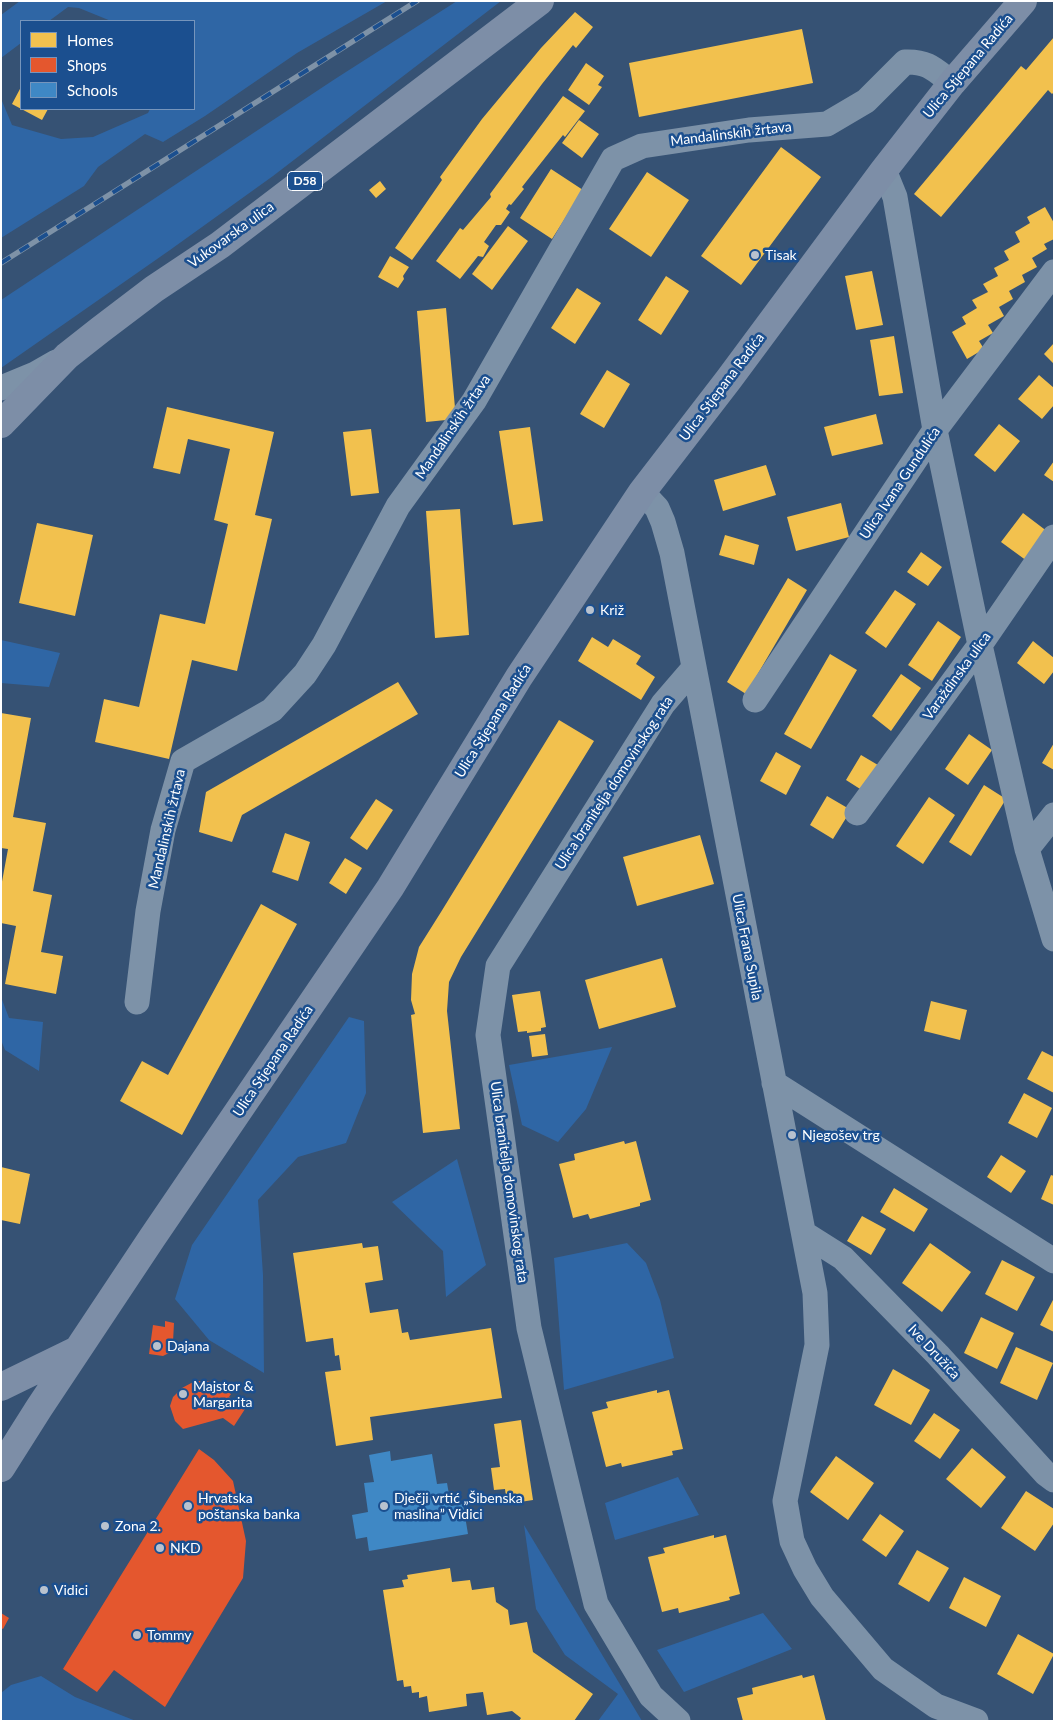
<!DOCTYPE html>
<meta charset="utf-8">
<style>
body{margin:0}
#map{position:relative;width:1055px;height:1722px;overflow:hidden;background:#365274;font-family:Lato,sans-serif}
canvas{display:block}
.frame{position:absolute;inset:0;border:2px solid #fff;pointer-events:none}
.legend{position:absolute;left:20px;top:20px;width:175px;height:90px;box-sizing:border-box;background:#1b4f8f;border:1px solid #7695bc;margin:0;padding:6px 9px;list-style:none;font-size:15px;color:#fff}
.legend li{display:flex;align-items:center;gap:10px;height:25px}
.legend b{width:25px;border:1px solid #7695bc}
</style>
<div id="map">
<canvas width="1055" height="1722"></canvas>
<div class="frame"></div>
<ul class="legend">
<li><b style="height:14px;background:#f2c14e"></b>Homes</li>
<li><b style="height:14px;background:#e4572e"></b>Shops</li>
<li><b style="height:14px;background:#3f88c5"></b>Schools</li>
</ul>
</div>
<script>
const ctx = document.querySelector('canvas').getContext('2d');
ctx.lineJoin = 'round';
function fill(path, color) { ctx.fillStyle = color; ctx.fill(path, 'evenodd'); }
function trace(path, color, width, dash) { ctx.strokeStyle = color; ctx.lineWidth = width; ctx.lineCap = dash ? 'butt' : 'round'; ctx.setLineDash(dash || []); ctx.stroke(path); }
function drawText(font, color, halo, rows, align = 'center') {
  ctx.font = font + ' Lato,sans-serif'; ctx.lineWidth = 5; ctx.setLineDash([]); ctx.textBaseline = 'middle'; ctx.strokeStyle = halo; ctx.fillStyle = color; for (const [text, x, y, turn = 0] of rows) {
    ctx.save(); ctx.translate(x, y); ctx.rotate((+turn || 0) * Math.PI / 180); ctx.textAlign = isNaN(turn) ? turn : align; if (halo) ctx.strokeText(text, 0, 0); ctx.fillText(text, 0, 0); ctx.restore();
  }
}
fill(new Path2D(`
 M20,1h367l-90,52 -92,63 -42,26 -18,-8 -47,33 -14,19 -83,52v-223zM68,7l11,1 32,13h83v88h-44l-2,4 -55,24 -32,2 -49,-14 -10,-24 -1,-43 20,-15v-22h28z
 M457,1h44l-228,175 -103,74 -169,118v-68l334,-221z
 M1,640l59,13 -11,34 -48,-4z
 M1,997l8,21 34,4 -4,49 -34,-21 -4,-10z
 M349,1017l15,4 2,72 -20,50 -48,14 -40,43 5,75 1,98 -55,-33 -34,-41 17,-54z
 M612,1047l-26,62 -28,33 -36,-17 -13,-60z
 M457,1159l29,106 -40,32 -3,-46 -51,-49z
 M627,1243l19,20 14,37 14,58 -110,32 -10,-132z
 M678,1477l21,38 -84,25 -10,-37z
 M524,1525l118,196h-44l20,-27 -53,-39 -29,-46z
 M763,1613l29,36 -108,43 -27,-42z
 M41,1676l34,21 61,24h-135v-28l10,-8z`), '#2f66a5');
fill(new Path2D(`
 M575,12l18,15 -17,21 -3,-3 -31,39 -130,176 -17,-12 47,-68 -2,-3 42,-58 59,-71z
 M802,29l11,54 -174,34 -10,-54z
 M1054,37v55l-2,2 -4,-4 -107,127 -27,-23 107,-128 5,4z
 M586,63l18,13 -6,9 4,2 -13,18 -21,-15z
 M21,87v22h27l-6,11 -30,-16z
 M563,96l22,15 -20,26 -2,-2 -41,52 2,2 -13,16 -2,-1 -3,5 4,3 -9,13h-5l-12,17 5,4 -6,11 -5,-1 -18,23 -24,-18 24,-33 3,2 28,-33 -1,-3z
 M579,120l20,14 -17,24 -20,-15z
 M781,147l40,30 -80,108 -40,-29z
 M551,169l32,21 -31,49 -32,-21z
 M647,172l42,28 -38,57 -42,-28z
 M380,181l6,8 -10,9 -7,-8z
 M1045,207l9,16v16l-10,5 3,5 -15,9 5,9 -15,8 3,7 -16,9 4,8 -14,8 5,9 -16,9 5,8 -14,8 5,8 -17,10 -15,-27 14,-8 -4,-7 15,-9 -5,-8 16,-8 -5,-8 15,-8 -4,-8 15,-8 -5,-9 16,-9 -5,-10 15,-9 -3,-6z
 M508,226l20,15 -36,49 -20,-16z
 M390,256l19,11 -6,9 1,3 -6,9 -20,-11z
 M872,271l11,54 -27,5 -11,-54z
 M666,276l23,15 -28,44 -23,-15z
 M577,288l24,15 -26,41 -24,-16z
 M446,308l10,111 -30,3 -9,-111z
 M894,336l9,57 -24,3 -9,-56z
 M1054,343v21l-10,-10z
 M607,370l23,14 -26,44 -24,-14z
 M1039,375l15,13v17l-12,14 -24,-20z
 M167,407l107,25 -19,83 17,4 -35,152 -45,-11 -23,99 -74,-17 9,-43 35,8 21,-93 45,10 23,-100 -14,-4 16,-71 -42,-10 -8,35 -27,-6z
 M876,414l7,30 -51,12 -8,-29z
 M999,424l21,17 -25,31 -21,-17z
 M530,427l13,94 -30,4 -14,-94z
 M371,429l8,64 -28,3 -8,-64z
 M1054,461v21l-10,-7z
 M766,465l10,30 -53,16 -9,-31z
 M841,503l8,34 -53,14 -9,-34z
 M460,509l9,126 -34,3 -9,-127z
 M1023,513l25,19 -21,29 -26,-19z
 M37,523l56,12 -18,81 -56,-13z
 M725,535l34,10 -5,20 -35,-10z
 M921,552l21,15 -14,19 -21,-14z
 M788,578l19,12 -61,104 -19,-12z
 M895,590l21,14 -30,44 -21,-15z
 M938,621l23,16 -29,44 -24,-16z
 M592,637l16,10 5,-8 28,17 -5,8 19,13 -14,23 -63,-39z
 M1033,641l21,17v13l-10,13 -27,-21z
 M830,654l27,16 -46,79 -27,-15z
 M901,674l20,14 -30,43 -19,-15z
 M398,682l20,32 -176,101 -10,27 -33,-10 7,-40z
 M1,713l30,5 -18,99 33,6 -13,68 19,4 -11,57 22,4 -7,38 -51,-10 11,-58 -15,-3v-36l7,-38 -7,-1z
 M559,720l35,21 -133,216 -12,25 -2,29 13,118 -37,4 -12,-118 4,-1 -4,-14 1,-26 7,-27 22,-35z
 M969,734l23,16 -24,35 -23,-16z
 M1054,743v27l-12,-7z
 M776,752l25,14 -15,29 -26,-14z
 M861,755l22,13 -15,26 -22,-14z
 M984,785l22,14 -35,57 -22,-14z
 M827,796l24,14 -18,29 -23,-14z
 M929,797l26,18 -32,49 -27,-18z
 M376,799l17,11 -26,40 -17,-12z
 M285,833l25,9 -12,39 -26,-9z
 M700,835l14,49 -77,22 -14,-49z
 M345,858l17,10 -16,26 -17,-11z
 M261,904l36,20 -115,211 -62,-34 22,-40 26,14z
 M662,958l14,49 -77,22 -14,-49z
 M540,991l6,36 -5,1v3l-14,2v-2l-9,1 -6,-37z
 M931,1001l36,9 -7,30 -36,-9z
 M545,1034l3,21 -16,2 -3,-21z
 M1042,1051l12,6v36l-27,-14z
 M1024,1093l28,15 -15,30 -29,-15z
 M624,1141l1,3 11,-3 15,59 -11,3v3l-50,13 -2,-5 -15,4 -14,-54 16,-4 -1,-6z
 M1001,1155l25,16 -15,22 -24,-16z
 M1,1167l29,7 -10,50 -19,-4z
 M1051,1175l3,1v29l-13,-6z
 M894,1188l34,21 -14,23 -34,-20z
 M862,1216l24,13 -15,26 -24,-14z
 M362,1243l1,5 15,-2 5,34 -18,3 5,30 28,-4 4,24 6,-1 2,8 81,-12 11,70 -132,19 3,23 -37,6 -11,-74 16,-2 -2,-15 -4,1 -2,-18 -27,4 -13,-89z
 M930,1243l41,29 -29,40 -40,-29z
 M1002,1260l33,17 -18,34 -32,-17z
 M1054,1298v34l-14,-7z
 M981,1317l33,16 -17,36 -33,-16z
 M1016,1347l37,16 -16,37 -37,-17z
 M893,1369l37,21 -19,35 -37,-20z
 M657,1390v3l12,-3 14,59 -11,2 1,4 -51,12 -1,-4 -15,4 -14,-55 16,-4 -2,-6z
 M934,1413l26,17 -20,29 -26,-18z
 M521,1420l12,80 -26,4 -2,-15 -11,1 -3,-22 9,-1 -6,-43z
 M972,1448l34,29 -25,31 -35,-29z
 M836,1456l38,27 -26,37 -38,-28z
 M1026,1491l28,18v14l-19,28 -34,-23z
 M880,1514l24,17 -18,26 -24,-17z
 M714,1535v3l12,-3 14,59 -11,3 1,3 -51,13 -1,-5 -16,4 -14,-55 17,-4 -2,-5z
 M917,1550l32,18 -20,34 -31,-18z
 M450,1568l2,14 18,-2 2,10 22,-3 2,15 12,8 2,15 17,-3 6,30 60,42 -19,27h-55l2,-3 -9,-7 -25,4 -4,-23 -17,2 1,12 -38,6 -2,-16 -8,2v-6l-7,1 -1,-7 -7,1 -1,-7 -6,1 -14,-91 21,-3 -2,-7 6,-1 -1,-4z
 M964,1577l37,19 -15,31 -37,-19z
 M1018,1634l36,20 -21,40 -36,-20z
 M802,1675l1,3 11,-3 12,46h-83l-6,-23 16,-4 -1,-6z`), '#f2c14e');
fill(new Path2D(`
 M165,1321l9,2 -1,19h-4l4,9 -10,5 -14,-2 4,-29 12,2z
 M195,1381h12l12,4 12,9 -2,3 16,12 -11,17 -11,-8 -40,11 -8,-8 -5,-15 3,-9 9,-9z
 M199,1449l15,11 19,21 13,60 -3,37 -78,129 -51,-37 -17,22 -34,-23z
 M1,1613l8,5 -6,11 -2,-1z`), '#e4572e');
fill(new Path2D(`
 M390,1451l1,10 41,-7 5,30 10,-1 4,23 12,-2 5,30 -99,17 -2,-14 -11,2 -4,-24 16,-3 -4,-29 10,-1 -5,-27z`), '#3f88c5');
trace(new Path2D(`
 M884,170l11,27 40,233 45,215 47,204 27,90
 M1,388l34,-14 21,-12
 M642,492l15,16 6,14 9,31 143,740 2,52 -32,156 7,40 13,28 17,28 61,72 53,37 40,15
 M755,700l180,-270 119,-158
 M857,813l123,-168 74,-108
 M1027,849l27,-34
 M137,1002l11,-91 15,-81 20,-69 89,-51 33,-36 19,-29 74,-139 76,-105 139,-242 29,-13 107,-16 78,-6 39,-23 39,-39c23,-1 30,8 47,21
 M774,1083l280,178
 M805,1234l38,24 95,97 108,119 8,6
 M678,1721l-27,-25 -55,-92 -67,-276 -41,-293 10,-69 165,-262 31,-36`), '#7d92a8', 25);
trace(new Path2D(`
 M1,424l66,-68 33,-26 54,-41 66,-44 320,-244
 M1,1387l76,-37
 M1,1468l38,-60 113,-170 238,-350 129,-211 123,-185 87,-113 155,-209 68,-87 71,-82`), '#7d8ea7', 28);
const rail = new Path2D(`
 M1,263l416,-262`);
trace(rail, '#7e92a7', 5.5);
trace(rail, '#1b4f8f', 4, [11]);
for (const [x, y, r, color] of [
 [755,255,5,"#b9c2ce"],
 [590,610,5,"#b9c2ce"],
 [792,1135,5,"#b9c2ce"],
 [157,1346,5,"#b9c2ce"],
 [183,1394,5,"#b9c2ce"],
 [188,1506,5,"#b9c2ce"],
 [384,1506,5,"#b9c2ce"],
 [105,1526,5,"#b9c2ce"],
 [160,1548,5,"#b9c2ce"],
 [44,1590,5,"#b9c2ce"],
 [137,1635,5,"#b9c2ce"]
]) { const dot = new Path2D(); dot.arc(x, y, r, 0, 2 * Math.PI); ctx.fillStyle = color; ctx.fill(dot); trace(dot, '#1b4f8f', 2); }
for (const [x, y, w] of [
 [305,181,35]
]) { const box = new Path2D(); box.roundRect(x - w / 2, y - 9.5, w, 19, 4); ctx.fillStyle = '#1b4f8f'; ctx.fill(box); trace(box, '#fff', 1); }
drawText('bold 12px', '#fff', null, [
 ["D58",305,181]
]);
drawText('14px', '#fff', '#1b4f8f', [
 ["Ulica Stjepana Radića",968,66,-50],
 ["Mandalinskih žrtava",731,134,-7],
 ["Vukovarska ulica",231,235,-36],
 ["Ulica Stjepana Radića",722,387,-53],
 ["Mandalinskih žrtava",453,427,-56],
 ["Ulica Ivana Gundulića",900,483,-56],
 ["Varaždinska ulica",957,676,-54],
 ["Ulica Stjepana Radića",493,721,-58],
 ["Ulica branitelja domovinskog rata",614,783,-57],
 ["Mandalinskih žrtava",167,829,-77],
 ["Ulica Frana Supila",747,947,79],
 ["Ulica Stjepana Radića",273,1061,-56],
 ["Ulica branitelja domovinskog rata",509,1182,82],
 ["Ive Družića",934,1352,47]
]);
drawText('14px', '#fff', '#1b4f8f', [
 ["Tisak",765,255],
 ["Križ",600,610],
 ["Njegošev trg",802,1135],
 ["Dajana",167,1346],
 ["Majstor &",193,1386],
 ["Margarita",193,1402],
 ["Hrvatska",198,1498],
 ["poštanska banka",198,1514],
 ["Dječji vrtić „Šibenska",394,1498],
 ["maslina” Vidici",394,1514],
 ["Zona 2.",115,1526],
 ["NKD",170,1548],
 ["Vidici",54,1590],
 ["Tommy",147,1635]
], 'left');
</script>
